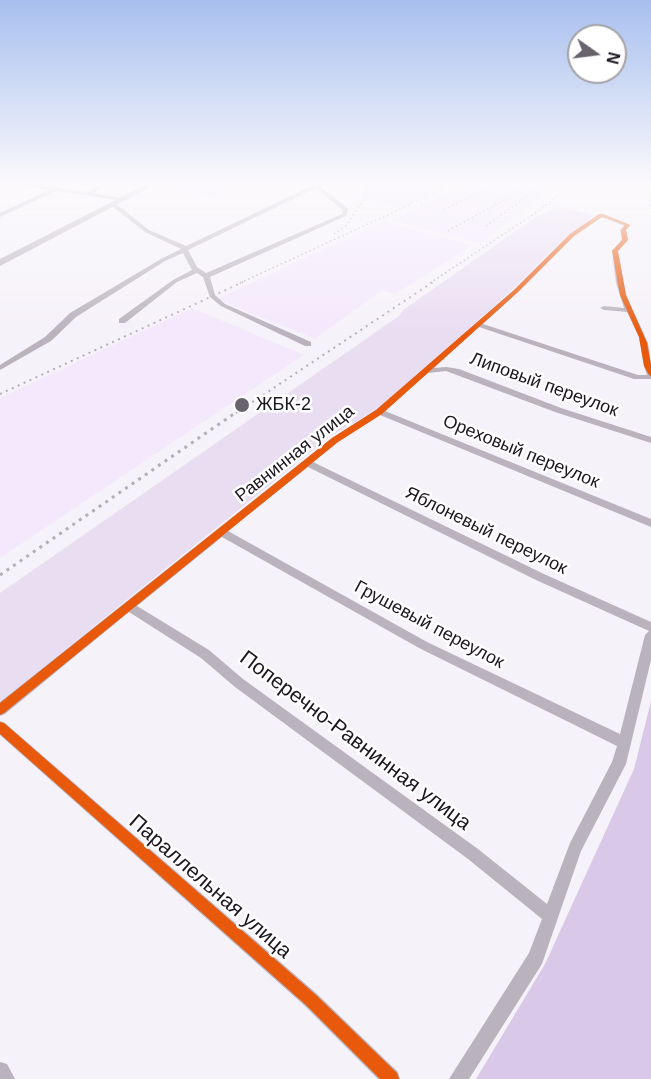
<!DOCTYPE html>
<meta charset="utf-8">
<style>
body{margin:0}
#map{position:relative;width:651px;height:1079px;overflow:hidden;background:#f6f2f9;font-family:Helvetica,sans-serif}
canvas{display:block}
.north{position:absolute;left:567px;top:24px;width:60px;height:60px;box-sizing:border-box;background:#fff;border:2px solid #a4a2a6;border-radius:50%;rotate:104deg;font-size:16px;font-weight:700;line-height:24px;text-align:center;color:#1c1621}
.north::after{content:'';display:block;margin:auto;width:21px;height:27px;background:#68636d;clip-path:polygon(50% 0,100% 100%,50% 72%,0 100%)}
</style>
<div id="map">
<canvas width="651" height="1079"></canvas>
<div class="north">N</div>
</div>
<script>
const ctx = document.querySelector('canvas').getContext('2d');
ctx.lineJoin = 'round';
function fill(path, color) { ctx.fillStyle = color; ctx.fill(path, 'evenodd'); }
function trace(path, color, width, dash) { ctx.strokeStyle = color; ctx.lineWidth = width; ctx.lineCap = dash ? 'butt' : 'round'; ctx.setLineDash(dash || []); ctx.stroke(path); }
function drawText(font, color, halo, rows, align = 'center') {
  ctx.font = font + ' Helvetica,sans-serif'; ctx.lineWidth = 5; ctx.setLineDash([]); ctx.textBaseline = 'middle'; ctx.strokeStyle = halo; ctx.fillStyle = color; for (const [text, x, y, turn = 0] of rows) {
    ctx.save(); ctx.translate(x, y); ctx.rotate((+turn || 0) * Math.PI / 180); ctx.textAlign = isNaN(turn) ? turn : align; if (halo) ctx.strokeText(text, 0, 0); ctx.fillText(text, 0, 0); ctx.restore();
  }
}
fill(new Path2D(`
 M172,182h69l-30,16 -47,-11z
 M367,182h90l-56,26 -40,-10z
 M472,182h89l-81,61 -88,-23 22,-10 -3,-2z
 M383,221l90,24 -78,49 -13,-4 -67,49 -98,-40z
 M192,308l112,47 -304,203v-160z`), '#f3e8fc');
fill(new Path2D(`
 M554,206l38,8 -3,7 -20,13 -71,69 -122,107 -47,27 -329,265v-109l399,-277 4,-6 133,-93 16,-7z`), '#e9ddf2');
fill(new Path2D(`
 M651,701v378h-175l69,-115 89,-195z`), '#d9c8e7');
fill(new Path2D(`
 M6,182h15l66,10 18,-10h7l-19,11 32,6 -3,2 -66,-10 -56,26v-4l49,-23z
 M320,182h7l-7,4 28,23 -2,7 -136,61 5,18 10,9 86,38v4h-6l-84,-40 -11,-9 -7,-20 -6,-4 -20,9 -52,41h-6v-4l54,-39 19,-10 -9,-17 -18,8 -89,56 -25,24 -51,29v-5l45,-28 25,-24 91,-54 20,-10 -36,-17 -34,-27v-2h4l34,27 37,16zM316,188l27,22 -1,4 -136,59 -9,-6 -9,-17z
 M599,214h4l28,11 -5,5 2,10 -10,11 8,44 22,48 3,20v16h-17l-155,-52 -45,41 12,-1 13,2 102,39 90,29v6l-96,-31 -109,-41 -18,2 -43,38 266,108v8l-271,-112 -42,27 -25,20 231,112 107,48v38l-25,104 -45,87 -39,113 -73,115h-20l80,-126 13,-34 -74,-60 -233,-172 -34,-29 -72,-46 -124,102 -5,2v-14l332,-264 44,-28 138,-120 56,-56zM602,217l22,9 -4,4 2,10 -10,11 4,32 8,25 -20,-2 -4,2 4,2 23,2 12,25 5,29 3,9h-9l-155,-51 35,-32 56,-56zM308,467l228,113 113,51 -4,4 -25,99 -193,-92 -199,-111zM222,537l197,111 198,98 -5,16 -42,81 -23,61 -69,-55 -235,-170 -34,-29 -72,-44z
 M0,721l5,2 312,271 81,78 2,7h-22l-73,-73 -305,-271z
 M0,1062l7,2 8,15h-15z`), '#bab3be');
fill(new Path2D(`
 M151,182h9l-160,84v-7z`), '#bab2be');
trace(new Path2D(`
 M647,182l4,27
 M474,185l6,-3
 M444,210l56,-28
 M486,226l61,-44
 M448,231l88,-49
 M334,234l12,-8 29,-44
 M240,283l219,-101
 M430,283l110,-73 35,-28`), '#b4aeb8', 1.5, [1.5, 3]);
trace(new Path2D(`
 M0,394l243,-112
 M236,413l197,-131`), '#b4aeb8', 2, [2, 4.5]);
trace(new Path2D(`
 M0,575l238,-164`), '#b4aeb8', 3, [3, 5]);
fill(new Path2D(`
 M599,214h4l27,11 -4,5 2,10 -10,11 8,44 21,48 4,22v11l-2,-1 -5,-9 -5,-29 -19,-42 -8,-44 10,-11 -1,-10 4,-5 -23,-8 -28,19 -56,56 -136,122 -44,28 -334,271 -4,2v-12l332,-265 44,-28 138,-120 56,-56z
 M0,722l4,1 312,272 81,78 2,6h-19l-74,-74 -306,-271z`), '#e8590c');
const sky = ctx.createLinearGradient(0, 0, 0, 333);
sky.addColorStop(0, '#a7bfee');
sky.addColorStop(0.55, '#fbf9fc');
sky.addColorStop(1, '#fbf9fc00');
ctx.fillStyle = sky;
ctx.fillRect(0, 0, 651, 333);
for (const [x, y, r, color] of [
 [242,405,8,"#68636d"]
]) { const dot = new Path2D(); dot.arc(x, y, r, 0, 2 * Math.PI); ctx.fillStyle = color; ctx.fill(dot); trace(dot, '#fff', 2); }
drawText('18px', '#1c1621', '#fff', [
 ["Липовый переулок",544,385,20],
 ["Ореховый переулок",521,452,22],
 ["Равнинная улица",295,454,-38],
 ["Яблоневый переулок",486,531,26],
 ["Грушевый переулок",429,625,28]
]);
drawText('18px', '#1c1621', '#fff', [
 ["ЖБК-2",256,405]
], 'left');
drawText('21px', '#1c1621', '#fff', [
 ["Поперечно-Равнинная улица",355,741,37],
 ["Параллельная улица",210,887,41]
]);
</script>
